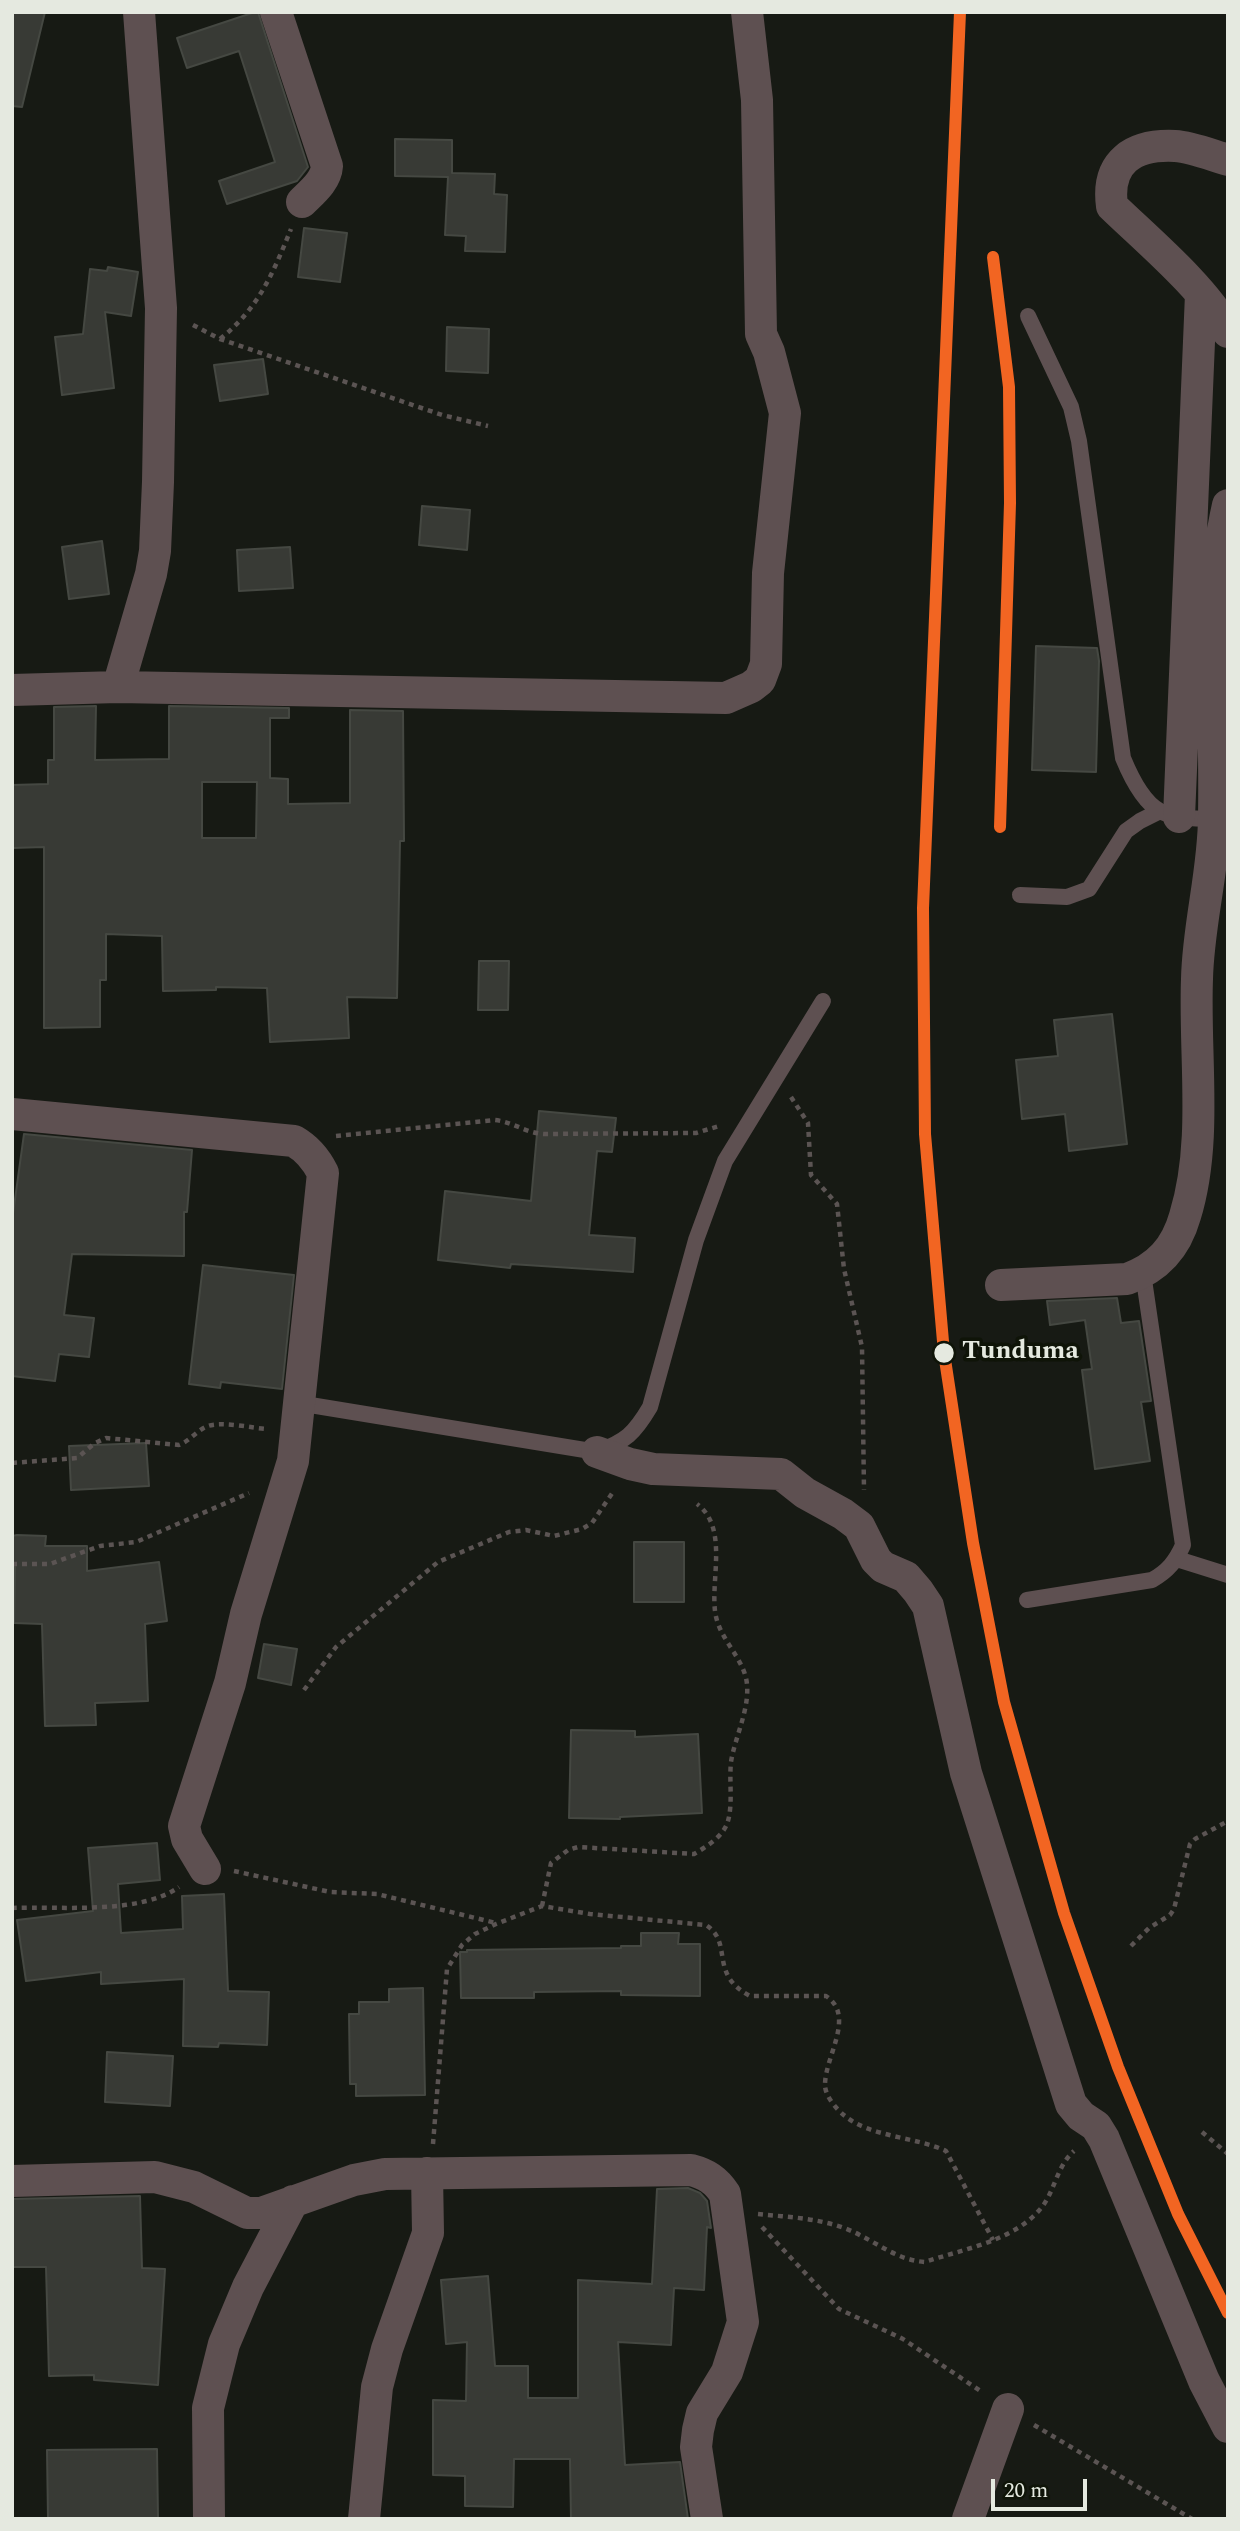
<!DOCTYPE html>
<style>
body{margin:0}
#map{position:relative;width:1240px;height:2531px;overflow:hidden;background:#171a14;font-family:Spectral,serif}
canvas{display:block}
.frame{position:absolute;inset:0;border:14px solid #e5e9e0;pointer-events:none}
.scale{position:absolute;left:991px;top:2479px;width:96px;height:32px;box-sizing:border-box;border:4px solid #e5e9e0;border-top:0;padding-left:9px;font-size:21px;line-height:24px;white-space:nowrap;color:#e5e9e0;-webkit-text-stroke:5px #0f1408;paint-order:stroke}
</style>
<div id="map">
<canvas width="1240" height="2531"></canvas>
<div class="frame"></div>
<div class="scale">20 m</div>
</div>
<script>
const ctx = document.querySelector('canvas').getContext('2d');
ctx.lineJoin = 'round';
function fill(path, color) { ctx.fillStyle = color; ctx.fill(path, 'evenodd'); }
function trace(path, color, width, dash) { ctx.strokeStyle = color; ctx.lineWidth = width; ctx.lineCap = dash ? 'butt' : 'round'; ctx.setLineDash(dash || []); ctx.stroke(path); }
function drawText(font, color, halo, rows, align = 'center') {
  ctx.font = font + ' Spectral,serif'; ctx.lineWidth = 7; ctx.setLineDash([]); ctx.textBaseline = 'middle'; ctx.strokeStyle = halo; ctx.fillStyle = color; for (const [text, x, y, turn = 0] of rows) {
    ctx.save(); ctx.translate(x, y); ctx.rotate((+turn || 0) * Math.PI / 180); ctx.textAlign = isNaN(turn) ? turn : align; if (halo) ctx.strokeText(text, 0, 0); ctx.fillText(text, 0, 0); ctx.restore();
  }
}
const building = new Path2D(`
 M12,12h33l-23,95 -10,-1z
 M255,12h3l50,155 -11,14 -70,23 -8,-23 56,-19 -36,-111 -52,17 -10,-30z
 M395,139l57,1v33l43,1 -1,20 13,1 -2,57 -40,-1 1,-15 -21,-1 3,-58 -53,-1z
 M304,228l43,5 -7,49 -42,-5z
 M108,267l30,5 -7,44 -26,-4 9,76 -52,7 -7,-58 28,-3 7,-65 17,2z
 M447,327l42,2 -1,44 -42,-2z
 M263,359l5,35 -48,7 -6,-36z
 M422,506l48,4 -3,40 -48,-5z
 M102,541l7,53 -40,5 -7,-52z
 M290,547l3,41 -54,3 -2,-41z
 M1036,646l61,2 2,13 -3,111 -64,-2z
 M96,706l-1,54 74,-1v-53l120,2v10h-19v60l18,1v25l62,-1v-93l53,1 1,130h-4l-3,157 -50,-1 2,41 -79,4 -3,-54 -51,-1v3l-53,1 -1,-55 -56,-2v46h-6v47l-56,1v-181l-32,1v-63l36,-1v-24h6v-53zM202,782h55l-1,56h-54z
 M479,961h30l-1,49h-30z
 M1112,1014l15,130 -58,7 -4,-37 -43,5 -6,-59 42,-4 -4,-36z
 M539,1111l77,7 -4,34 -15,-1 -8,84 46,3 -2,34 -122,-8 -1,4 -72,-8 7,-69 86,10z
 M24,1134l168,16 -5,62h-3v44l-112,-2 -8,61 30,3 -5,39 -30,-3 -4,27 -43,-5v-155z
 M203,1265l91,10 -12,114 -61,-7 -1,6 -31,-4z
 M1117,1298l4,25 18,-2 12,80 -10,1 9,59 -55,8 -13,-99 10,-1 -7,-49 -35,5 -3,-24z
 M146,1443l3,43 -78,4 -2,-44z
 M17,1535l29,1 -1,10h42v25l72,-9 8,59 -22,3 3,77 -53,2 1,22 -51,1 -3,-102 -28,-1 1,-56h-3v-31z
 M634,1542h50v60h-50z
 M264,1644l33,5 -6,36 -33,-7z
 M571,1730l64,1v6l63,-3 4,79 -82,4v2l-51,-1z
 M157,1843l3,37 -42,4 3,49 62,-4 -1,-33 42,-2 4,97 41,1 -2,53 -48,-2 -1,4 -35,-1 1,-67 -83,5v-12l-75,9 -9,-61 76,-9 -5,-63z
 M641,1933h38l-1,11h22v52l-79,-1v-4l-87,1v6h-73l-1,-46h7v-2l154,-2v-2h20z
 M423,1988l2,107 -69,1v-12h-6l-1,-70h10v-12h30v-13z
 M107,2052l66,4 -3,50 -65,-4z
 M657,2189l31,-1 12,5 7,8 4,27 -4,-1 -3,63 -30,-2 -3,57 -53,-3 7,123 55,-3 8,57h-117l-1,-60h-56l-1,48 -48,-1v-30l-32,-1v-75l33,1 1,-59 -21,2 -5,-64 47,-4 7,90h33v32h50v-118l74,4z
 M140,2196l2,72 23,1 -7,116 -64,-5v-5l-45,1 -3,-109h-34v-68z
 M157,2449l1,70h-110l-1,-69z`);
fill(building, '#383a35');
trace(building, '#454842', 2);
trace(new Path2D(`
 M193,325l27,14 222,76 46,11
 M220,339c39,-31 53,-66 71,-110
 M791,1097l17,26 3,52 26,29 7,65 18,78 2,143
 M336,1136l159,-16c18,2 31,13 49,14l152,-1 23,-7
 M12,1463l65,-5 18,-15 11,-5 73,7c11,-4 18,-15 29,-19 14,-5 44,2 59,3
 M12,1564h38l50,-18 36,-4 113,-49
 M304,1690l32,-43 102,-85 71,-30 17,-2 28,6 28,-7 10,-6 21,-31
 M234,1871l96,21 47,2 119,29
 M542,1906l9,-43 17,-13 10,-3 116,7c12,-7 30,-18 34,-33 5,-18 1,-40 3,-59 4,-26 21,-57 15,-84 -6,-24 -28,-41 -31,-67 -4,-34 13,-84 -18,-107
 M12,1908c48,-2 128,7 167,-21
 M1131,1946l18,-18 21,-13 4,-6 16,-65 5,-5 33,-18
 M1202,2132l26,22
 M433,2144l14,-175 15,-24 13,-11 21,-10 46,-18 48,8 116,11c28,18 2,49 44,71h76c30,20 -1,60 -1,89 0,11 12,25 20,31 25,21 72,21 101,35l47,89
 M758,2214c29,3 59,4 86,14 28,10 50,32 81,34 38,-13 90,-21 117,-55 13,-17 15,-41 32,-56
 M762,2227l77,82 64,30 79,53
 M1034,2425l158,94`), '#5b5453', 4.5, [5, 5]);
trace(new Path2D(`
 M1028,316l43,91 8,34 44,317c7,17 20,44 37,53 16,9 37,7 55,8
 M1020,895l47,2 22,-8 37,-58 14,-10 20,-10
 M298,1403l299,49c29,-11 37,-18 53,-45l46,-167 29,-79 98,-160
 M1177,1559l51,16
 M1027,1600l125,-20c16,-9 24,-19 31,-35l-40,-272`), '#5e5051', 16);
trace(new Path2D(`
 M276,12l51,154c-1,15 -15,26 -25,36
 M1228,160c-17,-5 -36,-13 -53,-14 -42,-2 -69,16 -63,60 35,34 94,83 116,126
 M118,687l33,-113 4,-23 3,-69 3,-174 -22,-296
 M12,690l106,-3 608,11 25,-11 9,-7 6,-16 2,-91 17,-160 -16,-61 -8,-18 -4,-234 -10,-88
 M1179,817c6,-174 16,-348 22,-523
 M12,1114l282,27c14,8 22,18 29,32l-30,288 -47,153 -16,69 -46,143 3,13 18,30
 M1001,1285l126,-6c31,-11 49,-31 58,-63 23,-74 9,-160 12,-237 1,-54 17,-108 17,-163 2,-103 -9,-209 14,-311
 M597,1452l33,12 23,5 128,5 24,19 38,21 16,12 17,34 7,7 23,10 12,14 10,15 38,167 105,331 10,12 15,10 8,13 100,242 24,46
 M12,2181l143,-4 39,10 53,26h14l93,-33 31,-6 306,-4c15,4 25,10 34,24l18,128 -16,50 -25,41 -4,17 -2,17 11,72
 M209,2519l-1,-111 16,-64 24,-57 45,-86
 M364,2519l13,-132 10,-38 41,-116 -1,-60
 M968,2519l40,-110`), '#5e5051', 32);
trace(new Path2D(`
 M960,12l-37,896 2,226 19,219 29,190 31,159 60,211 54,154 60,147 50,99
 M993,257l16,130 1,116 -10,324`), '#f26522', 12);
for (const [x, y, r, color] of [
 [944,1353,11,"#e5e9e0"]
]) { const dot = new Path2D(); dot.arc(x, y, r, 0, 2 * Math.PI); ctx.fillStyle = color; ctx.fill(dot); trace(dot, '#0f1408', 2.5); }
drawText('bold 26px', '#e5e9e0', '#0f1408', [
 ["Tunduma",962,1353]
], 'left');
</script>
